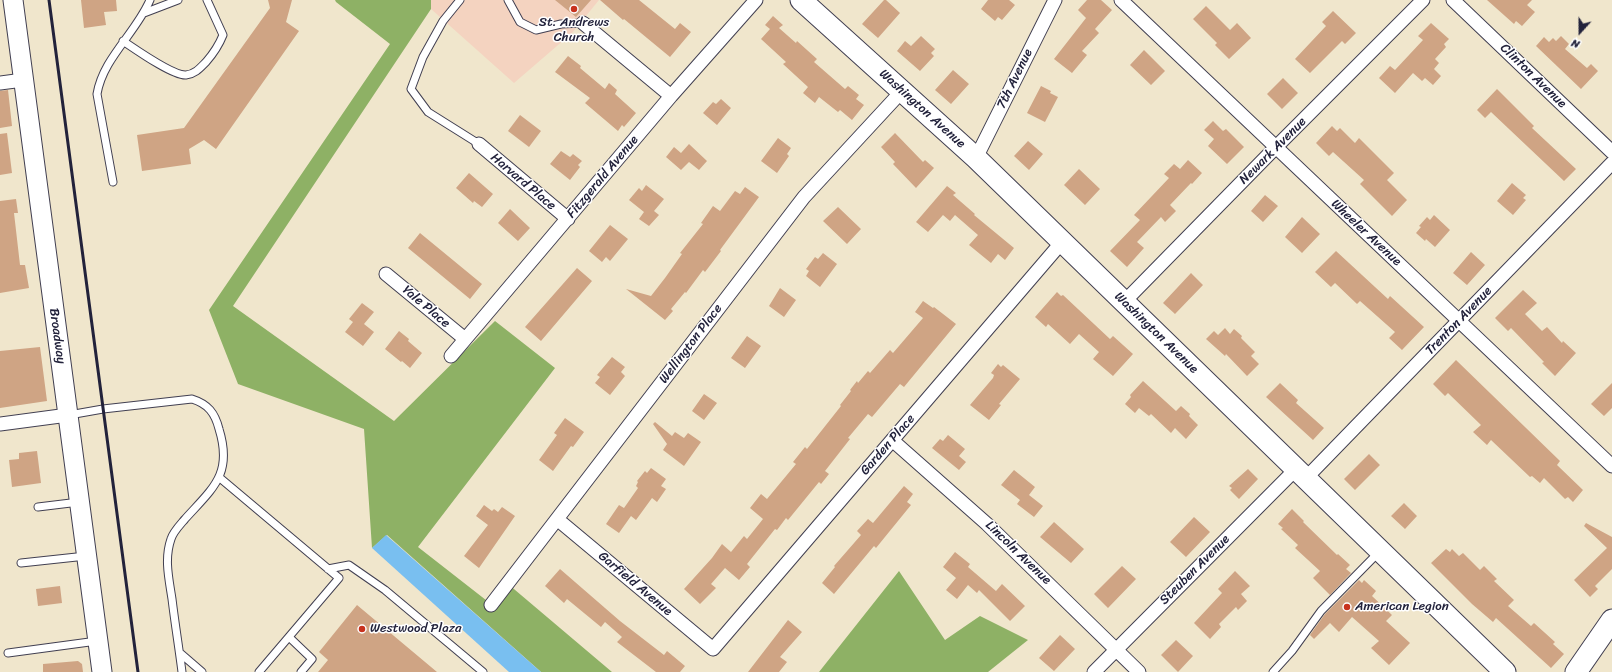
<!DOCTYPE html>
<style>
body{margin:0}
#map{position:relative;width:1612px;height:672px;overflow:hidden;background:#f0e6cc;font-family:Sriracha,sans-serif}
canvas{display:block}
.north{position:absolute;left:1560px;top:12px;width:40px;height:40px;-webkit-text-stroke:3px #fff;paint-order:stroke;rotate:201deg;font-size:11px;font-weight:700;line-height:16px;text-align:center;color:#22223b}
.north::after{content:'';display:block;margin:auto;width:14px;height:18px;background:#22223b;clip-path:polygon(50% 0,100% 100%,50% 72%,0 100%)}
</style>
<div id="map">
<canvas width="1612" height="672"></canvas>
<div class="north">N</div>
</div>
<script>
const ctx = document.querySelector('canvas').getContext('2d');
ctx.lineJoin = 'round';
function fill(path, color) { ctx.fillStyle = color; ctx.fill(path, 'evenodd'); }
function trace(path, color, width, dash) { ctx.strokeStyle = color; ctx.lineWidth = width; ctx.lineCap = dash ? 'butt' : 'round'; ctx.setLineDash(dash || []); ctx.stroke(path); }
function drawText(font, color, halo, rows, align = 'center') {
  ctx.font = font + ' Sriracha,sans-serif'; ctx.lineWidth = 3; ctx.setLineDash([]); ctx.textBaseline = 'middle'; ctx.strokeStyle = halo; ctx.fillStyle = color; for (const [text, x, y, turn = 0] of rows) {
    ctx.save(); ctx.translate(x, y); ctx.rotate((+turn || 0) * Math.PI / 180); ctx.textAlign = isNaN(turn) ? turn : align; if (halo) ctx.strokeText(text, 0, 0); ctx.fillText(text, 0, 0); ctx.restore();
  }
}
fill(new Path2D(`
 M431,0h168l-27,33 -58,50 -83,-74z`), '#f4d3c0');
fill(new Path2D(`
 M335,0h96v9l-198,297 161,115 101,-100 60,47 -137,179 73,57 17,-20 104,88h-71l-154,-137 -15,13 -8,-119 -126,-45 -29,-74 181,-266 -54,-42z
 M899,571l46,69 35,-24 48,24 -40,32h-169z`), '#8eb165');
fill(new Path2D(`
 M386,535l155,137h-32l-137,-124z`), '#79bff0');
fill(new Path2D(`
 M81,0h35l1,11 -13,1 2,13 -22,3z
 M268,0h24l-6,22 13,9 -83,118 -12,-9 -15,9 2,15 -49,7 -5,-36 47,-7 86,-120z
 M555,0h36l-15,17z
 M600,0h39l36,29 5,-6 11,9 -21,25 -46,-38 -1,1z
 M884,0h2l14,13 -22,25 -16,-14z
 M988,0h21l6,5 -13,15 -4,-3 -3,4 -14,-12z
 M1087,0h14l11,10 -17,19 4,4 -17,18 5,4 -15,18 -18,-14 32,-41 -8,-8z
 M1487,0h45l-5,5 8,7 -13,14 -6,-5 -2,3z
 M1206,6l24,24 7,-7 14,15 -22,21 -14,-14 2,-2 -24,-24z
 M1333,11l23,22 -11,11 -3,-3 -32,32 -15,-14 31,-33 -4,-4z
 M773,16l10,9 -4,3 17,15 1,-2 20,18 -3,3 31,27 3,-3 11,9 -3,4 8,6 -12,15 -12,-10 -2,2 -19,-15 -4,6 -12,-10 5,-6 -25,-23 3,-2 -25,-23 9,-10 -5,-4z
 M1431,23l18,16 -5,5 2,3 -11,12 4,4 -5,6 7,7 -8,9 -8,-7 -3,3 -9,-8 -18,20 -16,-15 11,-12 5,4 28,-30 -5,-4z
 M921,36l14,13 -4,4 3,3 -14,15 -23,-20 8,-10 6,5z
 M1561,36l8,8 -4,5 22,19 4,-4 7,7 -17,18 -45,-43 8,-9 5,5 4,-4 3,3z
 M1144,50l21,21 -14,14 -21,-20z
 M568,56l13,10 -1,2 25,21 4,-6 8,7 -2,4 21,19 -12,14 -2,-2 -4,6 -33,-28 5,-5 -35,-26z
 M953,70l16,14 -18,20 -16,-14z
 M1283,78l15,15 -16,16 -15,-15z
 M1041,86l10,5 -1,2 8,4 -13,25 -18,-9z
 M1497,89l37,37 -2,2 44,41 -12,12 -73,-69 -6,6 -8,-8z
 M8,90l4,36 -12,2v-37z
 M721,99l10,9 -14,17 -14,-12 10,-11 3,2z
 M520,115l21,16 -12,16 -21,-16z
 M1213,121l10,10 3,-2 18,18 -17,17 -19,-18 6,-7 -10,-9z
 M1332,126l5,5 3,-3 15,15 4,-5 35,35 -7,7 20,20 -15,16 -32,-32 4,-4 -31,-28 -4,4 -13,-13z
 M7,133l5,40 -12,2v-41z
 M895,133l28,29 2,-2 9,8 -18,20 -23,-24 2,-2 -14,-15z
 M778,138l13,10 -4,6 2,2 -12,17 -16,-12z
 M1028,141l15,13 -14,16 -15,-14z
 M689,144l18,17 -8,9 -10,-8 -8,8 -15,-13 8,-10 7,6z
 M561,151l9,6 3,-3 9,7 -4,4 2,2 -10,13 -20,-16z
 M1188,160l14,13 -10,11 -1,-1 -21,22 6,6 -11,11 -4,-5 -24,25 7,6 -17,19 -17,-16 30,-31 -6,-5 35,-37 -5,-4 10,-10 6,5z
 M1079,169l21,20 -15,16 -21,-20z
 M469,173l24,21 -11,13 -8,-6 -1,2 -17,-15z
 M1512,183l14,12 -3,3 3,2 -13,15 -16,-14z
 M646,185l18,14 -10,12 5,4 -10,11 -10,-7 5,-7 -15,-12 10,-12 3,3z
 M947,186l9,7 -3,2 22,19 -1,1 40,33 -9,12 -7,-6 -7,9 -22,-18 9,-10 -23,-20 -5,6 -7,-6 -15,17 -12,-10z
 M745,187l14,10 -39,53 1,1 -16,21 -2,-2 -17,23 -1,-1 -14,17 2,2 -8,9 -39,-31 25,7 14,-18 17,-24 -2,-1 23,-29 -2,-1 12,-17 7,5 15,-20 5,3z
 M1265,195l13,11 -15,16 -12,-11z
 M16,199l2,14h-4l6,52h5l4,23 -29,5v-92z
 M838,207l23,22 -14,15 -24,-23z
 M510,209l20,19 -12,13 -20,-18z
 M1434,215l16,15 -15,17 -9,-8 -1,2 -9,-8 5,-6 -2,-1 8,-9 3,3z
 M1302,217l18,17 -18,19 -17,-16z
 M610,225l18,14 -18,22 -4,-4 -4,5 -13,-11z
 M420,233l62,51 -12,15 -62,-51z
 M1336,251l52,48 2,-3 34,31 -22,23 -13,-12 6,-6 -35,-31 -3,3 -22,-21 -4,4 -16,-15z
 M1471,252l14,13 -18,20 -14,-12z
 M823,253l14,11 -17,23 -14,-11 3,-5 -3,-2 9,-12 3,2z
 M577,268l15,13 -51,60 -16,-14z
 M1191,273l12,12 -28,29 -12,-11z
 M780,288l16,12 -12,17 -15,-11z
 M1523,290l14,13 -12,11 17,17 5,-4 15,16 1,-2 13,12 -21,23 -13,-13 2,-1 -33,-34 -3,3 -13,-13z
 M1057,292l4,4 2,-1 47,44 3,-3 20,18 -20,22 -20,-17 6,-7 -20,-18 -9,10 -22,-20 -2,3 -11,-10z
 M923,301l10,7 1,-1 22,17 -52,63 -4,-3 -28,33 -4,-3 -20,24 2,1 -25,32 4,3 -8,10 -2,-2 -31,38 -2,-2 -9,12 -2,-1 -28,35 3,3 -11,13 -14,-12 -14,16 5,4 -16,16 -16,-15 28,-31 10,-14 9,8 13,-16 3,3 16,-20 -13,-11 11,-14 6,5 29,-35 -3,-2 12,-15 2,2 34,-43 -1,-1 11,-14 -1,-1 7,-9 1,2 10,-12 2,2 20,-23 3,3 30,-35 -8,-6z
 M362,303l12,9 -10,12 10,8 -11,14 -18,-14 8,-10 -4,-3z
 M1225,328l5,6 4,-5 8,7 -1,2 14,14 -4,4 8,8 -12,12 -21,-22 -1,2 -19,-17 8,-8 4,4z
 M399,331l10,8 -1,2 14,12 -12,15 -8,-7 -1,1 -16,-13z
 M747,336l14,10 -16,22 -14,-10z
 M40,347l7,54 -47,7v-57z
 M612,357l13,10 -4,5 4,4 -15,19 -15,-12 5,-6 -3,-2z
 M1456,360l104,101 -3,4 26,25 -10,12 -5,-5 -3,2 -21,-21 -4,5 -8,-7 -2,1 -39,-37 -4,5 -14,-13 8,-7 -33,-32 -3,3 -12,-12z
 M998,364l3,3 2,-2 17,14 -21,25 2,1 -12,15 -19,-15 23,-27 1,-3 -3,-2z
 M1143,381l33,30 5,-5 9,8 -1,2 9,9 -12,14 -11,-11 -4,5 -20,-19 -2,2 -10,-8 -4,5 -10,-9 6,-7 -1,-2z
 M1280,383l18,17 -2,3 28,25 -11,12 -47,-43z
 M1612,383v25l-8,8 -13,-12z
 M704,394l13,9 -13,17 -12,-9z
 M565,418l19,14 -11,15 -2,-1 -18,25 -14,-11 18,-25 -3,-2z
 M655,422l17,14 3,-4 9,6 4,-5 13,9 -17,24 -21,-16 4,-6 -14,-20z
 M948,435l17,14 -6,7 7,6 -7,8 -27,-22 8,-9 3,2z
 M37,451l4,32 -29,4 -3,-27 10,-1v-6z
 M1369,454l11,11 -25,25 -11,-11z
 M651,468l15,11 -5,7 5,3 -9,13 -5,-4 -16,22 -5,-4 -12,17 -13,-9 13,-19 5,3 14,-20 -2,-2 2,-4 -1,-1 8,-10 2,2z
 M1248,469l10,10 -19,20 -9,-9 2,-2 -3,-2z
 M1014,470l21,17 -6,8 14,11 -9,11 -17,-13 3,-4 -19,-15z
 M904,486l9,8 -6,8 4,3 -35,43 -2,-2 -40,48 -12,-11 13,-16 -1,-1 27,-31 -4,-4 11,-12 5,4z
 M1404,503l13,13 -12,13 -14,-13z
 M484,505l8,6 2,-2 4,3 4,-5 13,9 -36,52 -15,-12 24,-31 -12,-9z
 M1292,509l12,12 -1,1 34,33 1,-1 12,11 -4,4 5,4 -21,22 -17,-17 7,-7 -25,-23 3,-3 -17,-16 2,-1 -5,-4z
 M1194,517l16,15 -24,25 -16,-15z
 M1054,522l30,27 -13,14 -31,-26z
 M1586,523l26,14v32l-17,17 3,3 -8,8 -16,-17 33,-32 -23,-22z
 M1446,549l4,3 2,-3 7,7 4,-3 17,17 4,-4 13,13 -3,2 20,19 -6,6 23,20 3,-3 21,19 -2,2 11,10 -13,14 -55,-50 -3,4 -21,-18 -41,-41z
 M955,552l15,12 -2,3 28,24 6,-7 23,22 -15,15 -31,-31 -2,3 -9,-8 -11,14 -11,-9 10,-12 -13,-11z
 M1122,566l14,13 -28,29 -14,-14z
 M560,569l60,52 44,34 3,-4 18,15 -5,6h-24l-39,-30 5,-5 -17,-15 -4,5 -34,-28 -3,4 -19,-17z
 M1235,571l15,15 -9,8 6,7 -9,9 -2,-3 -17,17 2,3 -11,12 -16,-16 28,-30 -4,-4z
 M1359,580l3,3 2,-3 12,11 -4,5 20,19 -6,6 24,22 -21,22 -18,-17 8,-7 -27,-24 -13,15 -9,-9 -16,16 -4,-4 15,-21z
 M60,586l2,17 -24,3 -2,-17z
 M357,605l80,67h-119l10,-12 -9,-8z
 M788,620l14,12 -22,25 7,5 -8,10h-31z
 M1060,635l15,14 -21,22 -15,-13z
 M1176,640l17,16 -15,16 -17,-17z
 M78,661l4,3 1,8h-40v-8z`), '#cfa484');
const lane = new Path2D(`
 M460,0l-17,21 -20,36 -12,32 17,23 51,32
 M508,0l12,22 16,8 25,-6 22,-1
 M144,13l34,-13
 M123,41c12,8 50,35 63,34 9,-1 14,-7 20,-13 7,-8 13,-17 17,-27l-16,-35
 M113,182l-16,-88c6,-36 39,-61 53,-94
 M69,415l34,-6 89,-10c16,5 23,14 27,30 14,45 -6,59 -34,90 -5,6 -12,13 -14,20 -7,20 -2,40 1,60 3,25 7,49 10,73
 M220,478l119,100 -80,94
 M38,507l41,-5
 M21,563l65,-7
 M328,569l21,-4 36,25 98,82
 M289,637l23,22 -11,13
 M8,653l89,-12
 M180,653l22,19
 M1273,672l19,-21 29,-40 58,-59`);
const street = new Path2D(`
 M1121,0l491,466
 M1453,0l159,152
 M583,23l88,73
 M0,83l23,-3
 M479,144l89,75
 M976,158l79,-158
 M386,274l79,65
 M1124,302l152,-155 147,-147
 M451,356l220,-260 85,-96
 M0,424l68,-9
 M892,440l95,84 152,148
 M1306,478l306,-315
 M557,519l156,130 349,-407
 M491,605l313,-408 98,-106
 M1094,672l202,-203`);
const secondary = new Path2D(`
 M13,0l89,672`);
const primary = new Path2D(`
 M801,0l175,158 529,514
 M1576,672l36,-52`);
trace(lane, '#413f51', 9);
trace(street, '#413f51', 15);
trace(secondary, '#413f51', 21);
trace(primary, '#413f51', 23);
trace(lane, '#fff', 7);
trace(street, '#fff', 13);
trace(secondary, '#fff', 19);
trace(primary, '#fff', 21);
trace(new Path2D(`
 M49,0l89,672`), '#22223b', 3);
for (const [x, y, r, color] of [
 [574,9,4,"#c8321e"],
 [1347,607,4,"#c8321e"],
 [362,629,4,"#c8321e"]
]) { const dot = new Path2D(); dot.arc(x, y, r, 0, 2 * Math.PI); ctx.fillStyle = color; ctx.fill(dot); trace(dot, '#fff', 1.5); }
drawText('13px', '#22223b', '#fff', [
 ["St. Andrews",574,23,"center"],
 ["Church",574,38,"center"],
 ["American Legion",1355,607],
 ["Westwood Plaza",370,629]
], 'left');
drawText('13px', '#22223b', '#fff', [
 ["Clinton Avenue",1533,76,44],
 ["7th Avenue",1015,79,-64],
 ["Washington Avenue",922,109,42],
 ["Newark Avenue",1273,151,-45],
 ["Fitzgerald Avenue",603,177,-50],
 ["Harvard Place",523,182,40],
 ["Wheeler Avenue",1366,233,43],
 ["Yale Place",426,307,40],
 ["Trenton Avenue",1459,321,-46],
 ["Washington Avenue",1156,333,44],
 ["Broadway",57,336,82],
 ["Wellington Place",691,344,-53],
 ["Garden Place",888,445,-49],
 ["Lincoln Avenue",1018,553,44],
 ["Steuben Avenue",1195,570,-45],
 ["Garfield Avenue",635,584,40]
]);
</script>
